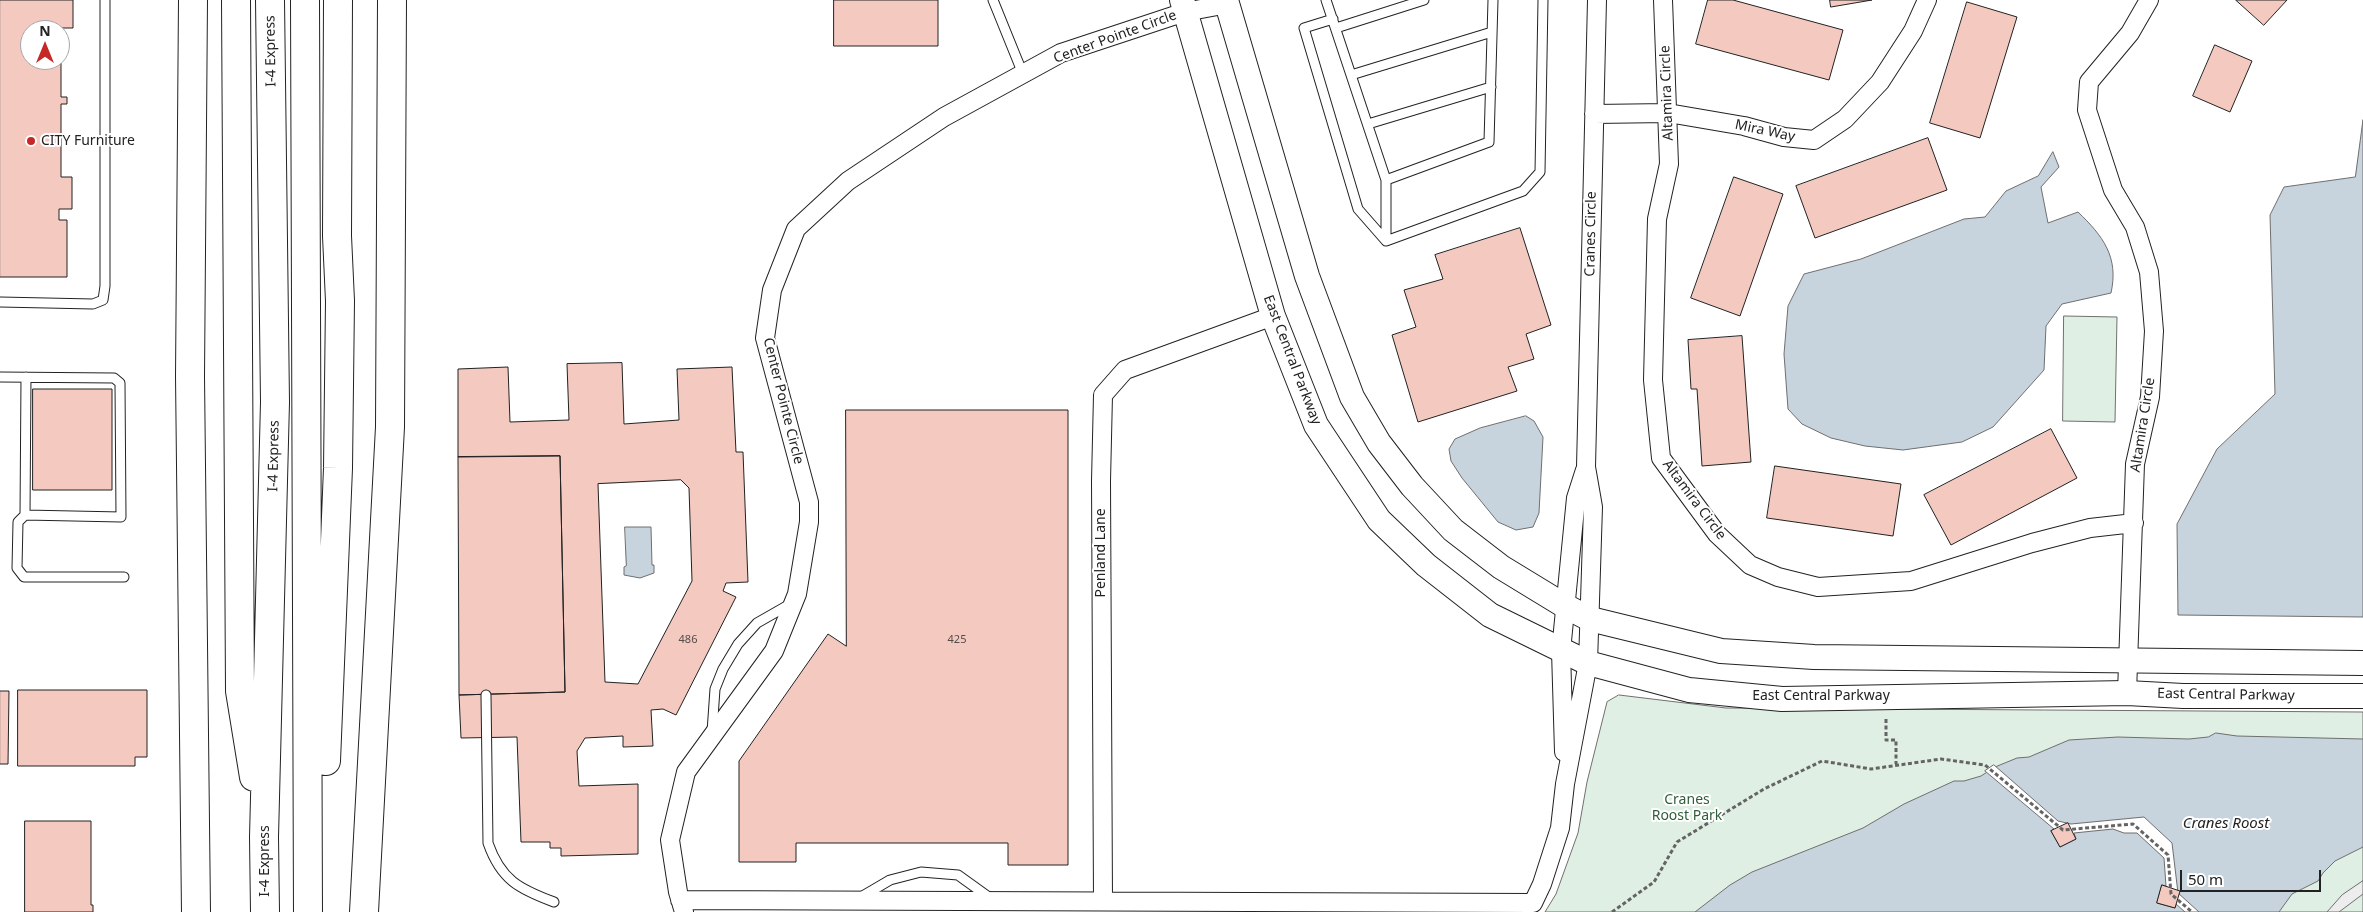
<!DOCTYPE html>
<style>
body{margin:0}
#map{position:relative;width:2363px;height:912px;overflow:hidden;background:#fff;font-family:"Noto Sans",sans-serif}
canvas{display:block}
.north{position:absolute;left:20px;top:20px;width:50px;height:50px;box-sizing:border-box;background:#fff;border:1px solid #a7a7a7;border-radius:50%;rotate:0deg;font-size:14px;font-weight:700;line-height:20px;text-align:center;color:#222}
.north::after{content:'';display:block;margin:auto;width:18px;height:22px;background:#c62828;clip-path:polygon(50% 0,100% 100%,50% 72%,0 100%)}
.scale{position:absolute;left:2180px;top:870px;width:141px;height:22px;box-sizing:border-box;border:2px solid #222;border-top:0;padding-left:6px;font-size:15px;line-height:18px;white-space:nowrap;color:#222;-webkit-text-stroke:4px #fff;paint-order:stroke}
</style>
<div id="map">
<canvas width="2363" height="912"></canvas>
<div class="north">N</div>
<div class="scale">50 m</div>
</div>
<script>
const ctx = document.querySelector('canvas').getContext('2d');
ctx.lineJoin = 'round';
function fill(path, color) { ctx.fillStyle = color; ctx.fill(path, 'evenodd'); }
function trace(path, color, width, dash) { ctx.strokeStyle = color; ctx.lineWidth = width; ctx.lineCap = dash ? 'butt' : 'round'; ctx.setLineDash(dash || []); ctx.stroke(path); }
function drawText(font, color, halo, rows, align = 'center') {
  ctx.font = font + ' "Noto Sans",sans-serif'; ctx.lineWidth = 4; ctx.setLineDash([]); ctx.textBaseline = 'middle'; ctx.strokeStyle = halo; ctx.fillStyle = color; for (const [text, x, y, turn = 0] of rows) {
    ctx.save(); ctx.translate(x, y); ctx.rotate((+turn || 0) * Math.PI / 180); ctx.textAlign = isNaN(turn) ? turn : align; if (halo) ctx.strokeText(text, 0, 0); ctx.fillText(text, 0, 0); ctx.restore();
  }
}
const green = new Path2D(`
 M2064,316l53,1 -2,105 -52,-1z
 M1619,695l107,13 637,4v200h-818l11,-18 22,-61 9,-51 20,-80z`);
fill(green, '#e0efe3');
trace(green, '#6f6f6f', 1);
const parking = new Path2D(`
 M2363,881v13l-24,18h-12l15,-17z`);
fill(parking, '#ededed');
trace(parking, '#6f6f6f', 1);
const water = new Path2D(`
 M2363,120v497l-185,-2 -1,-91 40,-75 58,-55 -5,-179 14,-28 71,-10z
 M2053,152l6,15 -18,20 7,36 30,-11c25,24 41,45 33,81l-49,11 -16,22 -2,44 -51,57 -31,15 -59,8 -38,-4 -34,-8 -29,-14 -14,-15 -4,-55 4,-48 16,-32 57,-15 103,-40 21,-2 21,-26 32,-15z
 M1526,416l8,5 9,16 -4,76 -6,14 -17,3 -18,-8 -36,-44 -11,-17 -2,-12 6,-10 25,-11z
 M625,527h26l1,38h2v8l-14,5 -16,-3v-8l2,-1z
 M2216,733l21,3 126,3v108l-28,14 -12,12 -5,8 -26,13 -13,18h-584l35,-27 22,-13 111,-44 41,-24 50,-23h10l17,-5 14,-9 22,-9 12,-1 40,-17 49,-3 71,2 19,-2z`);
fill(water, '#c7d3dd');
trace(water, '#6f6f6f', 1);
const pier = new Path2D(`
 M1994,765l64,56 13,3 73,-7 28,26 6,50 21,19h-14l-9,-8 -1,4 -18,-5 5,-18 4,1 -2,-28 -27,-25h-13l-11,-4 -39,4 2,6 -16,8 -9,-16 3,-2 -69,-58z`);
fill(pier, '#fff');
trace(pier, '#6f6f6f', 1);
const building = new Path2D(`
 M0,0h73v28h-12v69h6v7h-6v73h11v32h-13v11h8v57h-67zM30,30h30v30h-30z
 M834,0h104v46h-104z
 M1708,0h25l110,30 -14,50 -133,-36z
 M1830,0h42l-41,7z
 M2236,0h51l-23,25z
 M1967,2l50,15 -37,121 -50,-15z
 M2215,45l37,16 -22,51 -37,-16z
 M1928,138l19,52 -132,48 -19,-52z
 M1734,177l49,17 -43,122 -49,-18z
 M1520,228l31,97 -25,9 8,25 -26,8 9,24 -99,31 -26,-87 24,-8 -12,-37 39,-11 -8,-24z
 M1742,336l9,126 -49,4 -5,-77h-6l-3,-49z
 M622,363l2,61 55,-4 -2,-51 55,-2 4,85h7l5,130 -22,1 -3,8 13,6 -60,118 -13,-6 -12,1 2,36 -30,1v-11l-38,2 -8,13 2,35 59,-2v70l-77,2v-8h-11v-6h-29l-4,-105 -56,1 -2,-43 106,-3 -5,-236 -102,1v-88l50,-2 2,55 59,-2 -2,-56zM681,480l8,8 3,93 -54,103 -33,-2 -7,-198z
 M33,389h79v101h-79z
 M846,410h222v455h-60v-22h-212v19h-57v-101l89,-127 18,12z
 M2051,429l26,49 -126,67 -27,-50z
 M560,456l5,236 -106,3 -1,-238z
 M1775,466l126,18 -8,52 -126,-18z
 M18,690h129v67h-12v9h-117z
 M0,691h9l-1,73h-8z
 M25,821h66v84h2v7h-68z
 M2068,823l8,16 -16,8 -9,-16z
 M2162,885l18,6 -5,17 -18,-5z`);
fill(building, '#f3c9c0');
trace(building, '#222', 1);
const lane = new Path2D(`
 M993,0l30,74
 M1326,0l60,180 103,-38 4,-142
 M1333,19l-29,9 54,181 28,32
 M1336,28l88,-28
 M1351,75l141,-43
 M1368,124l123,-37
 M1386,180v61l137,-50 17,-19 3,-172
 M0,302l93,2 10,-4 2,-14v-286
 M0,377l114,1 6,5 1,134 -96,-2 -7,7 -1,46 7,9h100
 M25,515l1,-138
 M486,695l2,148c13,37 31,46 66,59
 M712,732l3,-43 8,-20 15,-25 19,-21 35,-20
 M861,897l29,-17 31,-8 37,3 32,23`);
const street = new Path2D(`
 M1663,0l6,164 -12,55 -4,161 8,78 56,76 33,31 28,12 40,10 93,-6 121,-38 58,-15 44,-5
 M1594,114l74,-1 76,13 40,11 30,3 31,-21 35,-37 33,-51 14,-31
 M2127,693l8,-229 15,-67 4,-66 -5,-59 -14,-45 -22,-37 -26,-80 2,-28 41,-49 19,-33
 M1564,752l-3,-101 15,-153 9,-28
 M680,900l853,3 9,-19 18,-56 5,-44 23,-121 5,-156 -7,-40 11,-467
 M1103,901l-2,-420 2,-86 22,-25 148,-54
 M684,912l-6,-20 -8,-52 16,-68 88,-121 23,-57 12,-72v-20l-44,-164 7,-48 24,-61 52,-48 96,-64 117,-64 124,-41 43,-8`);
const secondary = new Path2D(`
 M1182,0l91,316 43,109 63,95 47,45 64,50 98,48 101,27 93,9 345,-6 56,3h180
 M1226,0l81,276 45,121 27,46 33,43 41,44 48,37 64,39 25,13 131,32 93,6 549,6`);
const highway = new Path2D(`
 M193,0l-3,376 6,536
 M236,0l4,691 14,86
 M305,0l3,912
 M326,761l12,-293 2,-167 -3,-65 1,-236
 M265,912l-1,-75 11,-435 -5,-402
 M364,912l26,-485 2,-427`);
trace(lane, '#222', 11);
trace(street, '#222', 20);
trace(secondary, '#222', 26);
trace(highway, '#222', 30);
trace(new Path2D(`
 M1886,719v21h10v24
 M1612,912l42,-30 23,-40 87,-53 58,-28 49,8 70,-10 44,6 78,65 70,-6 35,31 3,39 21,18`), '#646464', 3, [4, 2.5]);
trace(lane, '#fff', 9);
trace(street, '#fff', 18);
trace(secondary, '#fff', 24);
trace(highway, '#fff', 28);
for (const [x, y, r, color] of [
 [31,141,5,"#c62828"]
]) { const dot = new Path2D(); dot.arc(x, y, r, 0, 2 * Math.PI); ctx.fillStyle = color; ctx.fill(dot); trace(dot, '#fff', 2); }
drawText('11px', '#564c4a', null, [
 ["486",688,640],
 ["425",957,640]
]);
drawText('14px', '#222', '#fff', [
 ["Center Pointe Circle",1115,37,-20],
 ["I-4 Express",271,51,-91],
 ["Altamira Circle",1667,93,-92],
 ["Mira Way",1765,131,12],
 ["Cranes Circle",1591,234,-89],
 ["East Central Parkway",1292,360,69],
 ["Center Pointe Circle",783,401,76],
 ["Altamira Circle",2143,425,-81],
 ["I-4 Express",274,456,-89],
 ["Altamira Circle",1694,500,53],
 ["Penland Lane",1101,553,-90],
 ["East Central Parkway",2226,695,1],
 ["East Central Parkway",1821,696],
 ["I-4 Express",265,861,-90]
]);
drawText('14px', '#222', '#fff', [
 ["CITY Furniture",41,141]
], 'left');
drawText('14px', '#2f5e38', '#fff', [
 ["Cranes",1687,800],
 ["Roost Park",1687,816]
]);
drawText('italic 15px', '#222', '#fff', [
 ["Cranes Roost",2226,824]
]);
</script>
